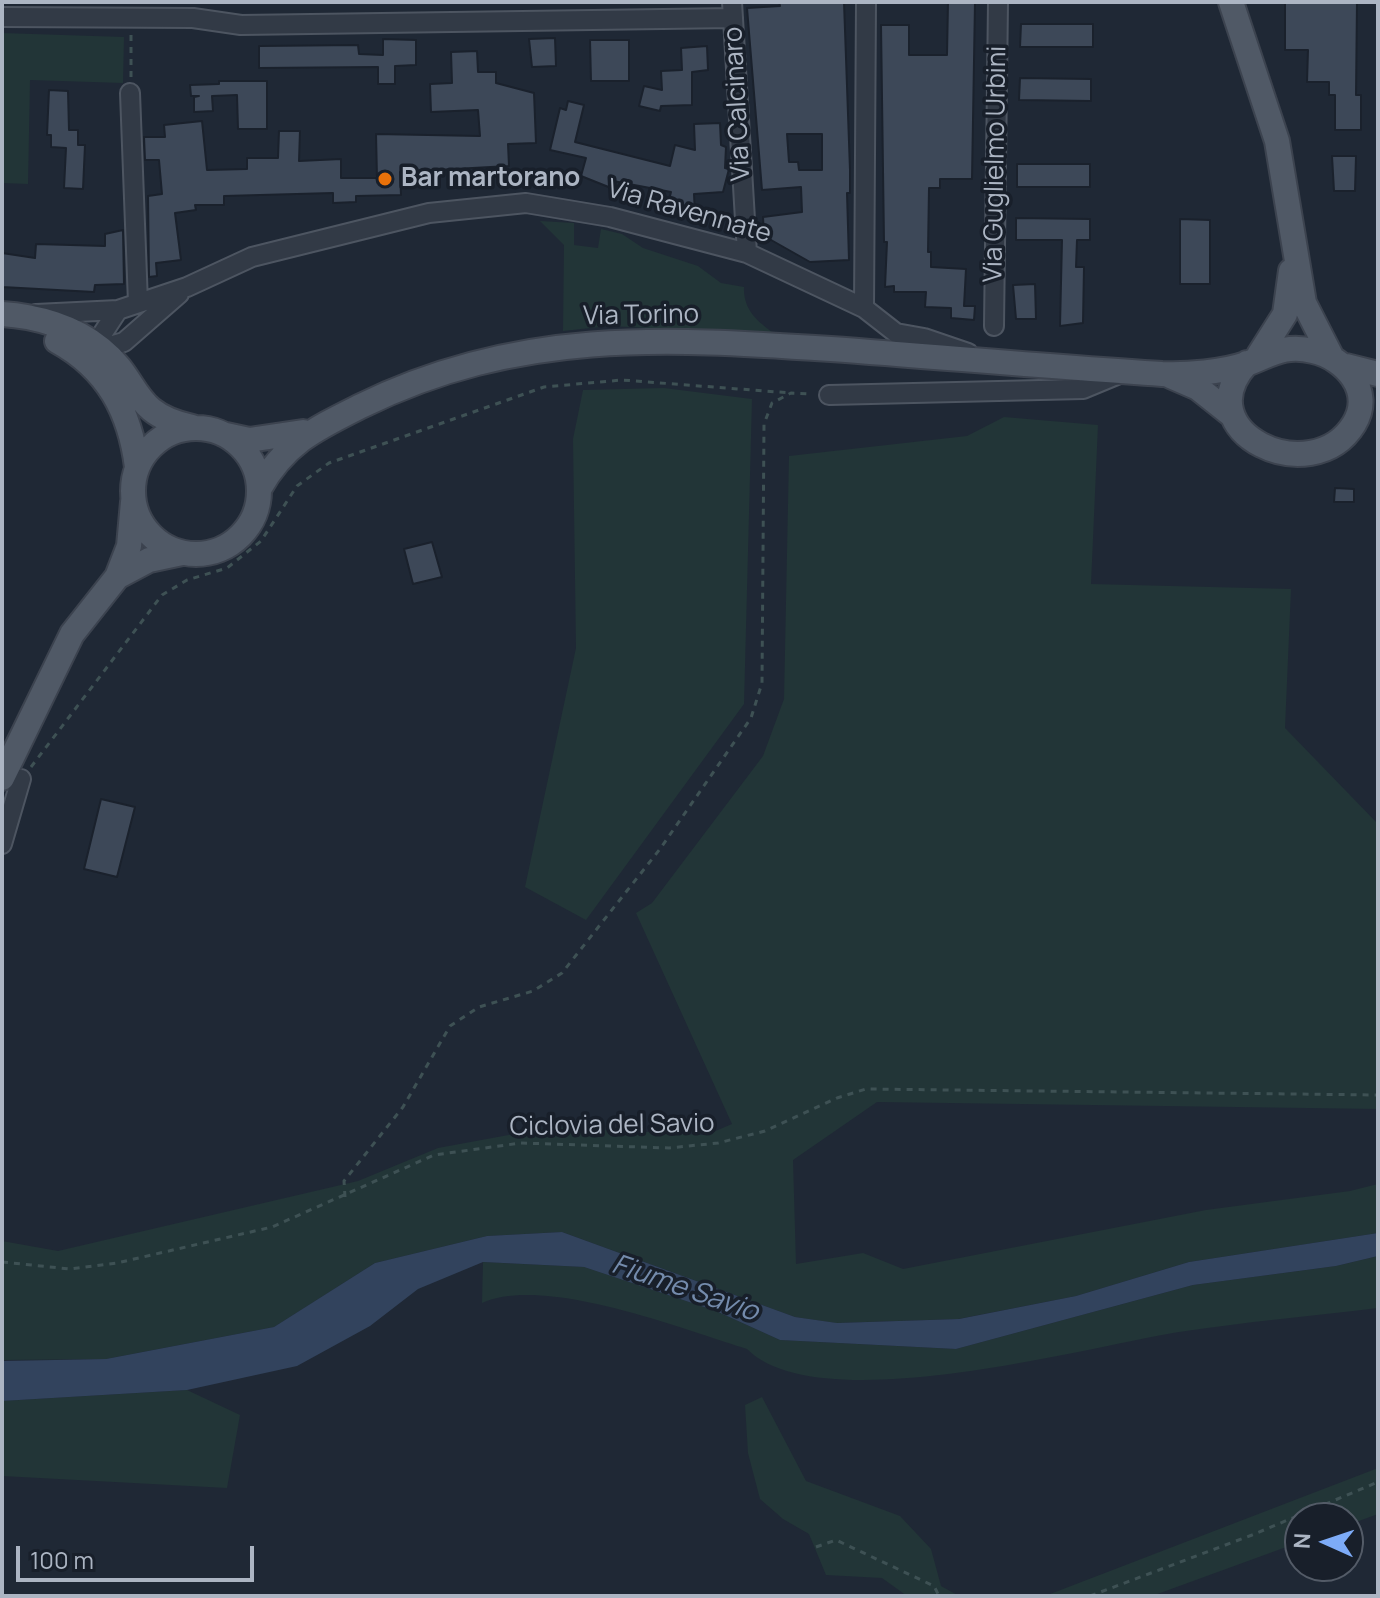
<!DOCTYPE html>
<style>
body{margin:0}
#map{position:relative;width:1380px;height:1598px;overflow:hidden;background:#1f2835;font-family:Manrope,sans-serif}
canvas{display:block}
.frame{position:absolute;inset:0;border:4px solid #acb5c3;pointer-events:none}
.north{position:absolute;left:1284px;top:1502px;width:80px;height:80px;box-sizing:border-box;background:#181f2a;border:2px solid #535b67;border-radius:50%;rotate:273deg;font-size:22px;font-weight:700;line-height:32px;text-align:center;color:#acb5c3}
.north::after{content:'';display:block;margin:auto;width:28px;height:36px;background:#7dabf7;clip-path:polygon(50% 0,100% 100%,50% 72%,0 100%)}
.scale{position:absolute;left:16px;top:1546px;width:238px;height:36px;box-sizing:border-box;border:4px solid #acb5c3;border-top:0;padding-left:10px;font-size:24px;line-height:28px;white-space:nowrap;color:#acb5c3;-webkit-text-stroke:6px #181f2a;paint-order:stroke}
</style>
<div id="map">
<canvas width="1380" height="1598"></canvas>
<div class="frame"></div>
<div class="north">N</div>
<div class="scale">100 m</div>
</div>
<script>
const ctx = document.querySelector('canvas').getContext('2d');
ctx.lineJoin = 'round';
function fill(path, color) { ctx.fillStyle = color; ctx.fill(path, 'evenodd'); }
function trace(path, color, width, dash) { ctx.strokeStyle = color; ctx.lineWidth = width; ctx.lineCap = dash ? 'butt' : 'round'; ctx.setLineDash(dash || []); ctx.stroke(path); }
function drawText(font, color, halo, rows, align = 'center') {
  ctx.font = font + ' Manrope,sans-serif'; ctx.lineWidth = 7; ctx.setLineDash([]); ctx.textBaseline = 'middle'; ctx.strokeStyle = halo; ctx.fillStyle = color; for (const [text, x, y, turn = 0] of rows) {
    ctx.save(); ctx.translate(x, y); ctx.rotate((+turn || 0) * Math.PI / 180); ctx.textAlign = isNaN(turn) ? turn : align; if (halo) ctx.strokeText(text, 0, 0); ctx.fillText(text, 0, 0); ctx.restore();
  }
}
fill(new Path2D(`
 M2,33l122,4 -1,46 -93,-3 -2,104 -26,-1z
 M540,221l34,2v22l24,3 3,-19 21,5 21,14 55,18 23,17 23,4c-1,23 14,35 31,47l-166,-8 -46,5 1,-86z
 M664,388l88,11 -8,305 -158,216 -61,-33 51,-239 -3,-209 10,-49z
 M1004,417l94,8 -7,159 200,5 -6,139 93,96v285l-501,-7 -84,58 3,104 67,-11 40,16 303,-59 144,-19 28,-7v49l-189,29 -113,34 -118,23 -122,4 -41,-6 -233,-85 -75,4 -112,27 -101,64 -168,32 -104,1v-119l56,10 300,-70 80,-33 114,-21 154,8 26,-11 -96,-211 16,-10 111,-147 21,-57 5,-243 178,-20z
 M1378,1256v52c-66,8 -133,14 -199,24 -93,15 -361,89 -432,17 -66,-20 -202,-74 -265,-46l1,-41 101,5 132,44 64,29 176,9 237,-64 143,-19z
 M187,1390l53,25 -13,73 -225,-12v-75z
 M762,1397l44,84 94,35 31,33 10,37 18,10h-52l-25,-18 -56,-3 -17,-41 -26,-15 -23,-20 -12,-46 -3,-48z
 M1378,1468v46l-30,11v-7h-48v24l-148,54h-107z`), '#223537');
fill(new Path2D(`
 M562,1232l233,85 42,6 122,-4 117,-23 113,-34 189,-29v23l-42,10 -143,19 -237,64 -176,-9 -64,-29 -132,-44 -101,-5 -65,27 -48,37 -73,40 -110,24 -185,11v-40l104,-2 168,-32 101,-64 112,-27z`), '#32435d');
const building = new Path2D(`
 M779,2h65l6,168v23h-3l2,67 -39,2 -46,-26 -1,-19 39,-5 -1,-25 -39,3 -15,-182 33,-2zM787,134h35v36h-23l-1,-8h-9z
 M948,2h27l-3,177h-32v9h-11l-1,64h3v15l35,2 -2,37h11l-1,14 -23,-2v-10l-26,-1 1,-15h-32v-6l-9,1 2,-45h-3l-3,-217h28v30h38z
 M1285,2h72l-1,93h5v35h-26v-35h-6v-13h-22l1,-32h-23z
 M1021,24h72v23h-73z
 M555,38l1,28 -24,1 -3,-28z
 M383,39l33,1v25l-21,1v18h-17v-17l-119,1v-22l99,-1 1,9 24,1z
 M590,40h39v41h-38z
 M707,46l1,24 -16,2v33l-31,1 -1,5 -21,-5 5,-20 18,4 -1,-19 21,-1 -1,-22z
 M477,51l1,21h18v11l38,10 2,50 -28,1 1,22 -109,6 1,23 -45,1v6l-23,1v-10l-109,3v9h-29l1,5 -21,3 6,47 -25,3 1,13 -8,1 -1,-81 14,-2 -3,-34h-14l-1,-23h21l-1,-12 38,-4 5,49 40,-1v-11h31l1,-27h21l-1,30 42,-2v19h36l-1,-44 104,2 -2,-26 -47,2 -1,-28 22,-1 -1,-31z
 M1020,78l71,1v22l-72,-1z
 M219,81h48v48h-29l-1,-34 -25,1 1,15 -19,1v-15l5,-1h-8l-1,-11 29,-1z
 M49,90l19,1 1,39h9v15h7l-2,44 -19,-1 2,-40 -15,-1v-12h-4z
 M568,101l16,4 -9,37 95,24 5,-21 20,5 -1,-26 26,-1 1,22 5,2 -1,21 4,1 -6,23 -29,2 1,20 -28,-6 4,-16 -58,-11 -2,7 -30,-12 5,-18 -36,-8 10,-42 6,2z
 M1332,156h24l-1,35h-21z
 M1017,164h73v23h-73z
 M1016,218l74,1v21h-13l-1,27h8l-1,56 -23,3 2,-86h-46z
 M1180,219l30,1v64h-30z
 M123,230l1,54 -29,1 -1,7 -92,-5v-34l33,5 1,-14 69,2v-12z
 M1035,284l1,35h-20l-3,-34z
 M1335,488l19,1v13h-20z
 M432,542l10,35 -29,7 -9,-35z
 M101,799l34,8 -18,70 -33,-8z`);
fill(building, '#3d4858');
trace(building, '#1a212c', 2);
const minor = new Path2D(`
 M732,2l15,251
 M2,17l191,1 48,7 492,-7
 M130,93l8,210
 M864,308l2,-306
 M36,314l82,-4 69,-23 65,-30 177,-44 97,-10 84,14 137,36 117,55 32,25 28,5 44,15
 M994,326l4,-324
 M93,351l31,-9 55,-48
 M96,357l-1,-12 23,-35
 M829,395l254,-6 41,-17
 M2,844l19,-65`);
const major = new Path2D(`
 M1231,2l46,139 27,162 27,53
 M2,314c34,2 72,13 99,35 41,33 28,64 91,78
 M57,341c51,28 73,71 80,126
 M1259,355l26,-41 6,-43
 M1346,366l32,8
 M1168,375l30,13 34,27
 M133 491a63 63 0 1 1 126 0a63 63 0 1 1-126 0Z
 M226,435l23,5 54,-8
 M259,489c26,-46 56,-60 102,-83 157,-77 301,-68 470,-57 110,8 221,18 331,25 25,1 61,-2 84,-10 25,-9 38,-20 67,-13 32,7 61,40 41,73 -42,68 -170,8 -107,-61
 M117,577l32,-17 33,-7
 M2,778l70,-144 45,-57 12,-31 4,-44`);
trace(minor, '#4d5561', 22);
trace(major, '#3c434f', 28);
trace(new Path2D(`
 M131,77v-45
 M31,767l131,-172 25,-15 40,-12 34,-27 36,-55 32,-23 215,-76 78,-7 169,13
 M345,1197l-1,-16 59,-74 47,-81 29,-19 54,-16 29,-18 98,-124 91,-131 11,-35 2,-259 8,-21 19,-10 21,1
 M2,1262l68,7 47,-6 155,-36 162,-72 87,-12 148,5 49,-5 47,-12 72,-33 29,-9 512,6
 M816,1547l20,-7 98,46 5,10
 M1090,1596l162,-61 126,-53`), '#3e5154', 3, [6, 6]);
trace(minor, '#323a46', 18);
trace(major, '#505966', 24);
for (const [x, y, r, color] of [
 [385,179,8,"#e8710a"]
]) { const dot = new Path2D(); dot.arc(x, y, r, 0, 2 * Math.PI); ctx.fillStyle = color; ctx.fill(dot); trace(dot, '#181f2a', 3); }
drawText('26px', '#acb5c3', '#181f2a', [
 ["Via Calcinaro",738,104,-93],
 ["Via Guglielmo Urbini",996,164,-89],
 ["Via Ravennate",689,212,16],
 ["Via Torino",641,316,-1],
 ["Ciclovia del Savio",612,1126,-1]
]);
drawText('bold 26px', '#acb5c3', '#181f2a', [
 ["Bar martorano",401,179]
], 'left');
drawText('italic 28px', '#748bac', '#181f2a', [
 ["Fiume Savio",685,1289,19]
]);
</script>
